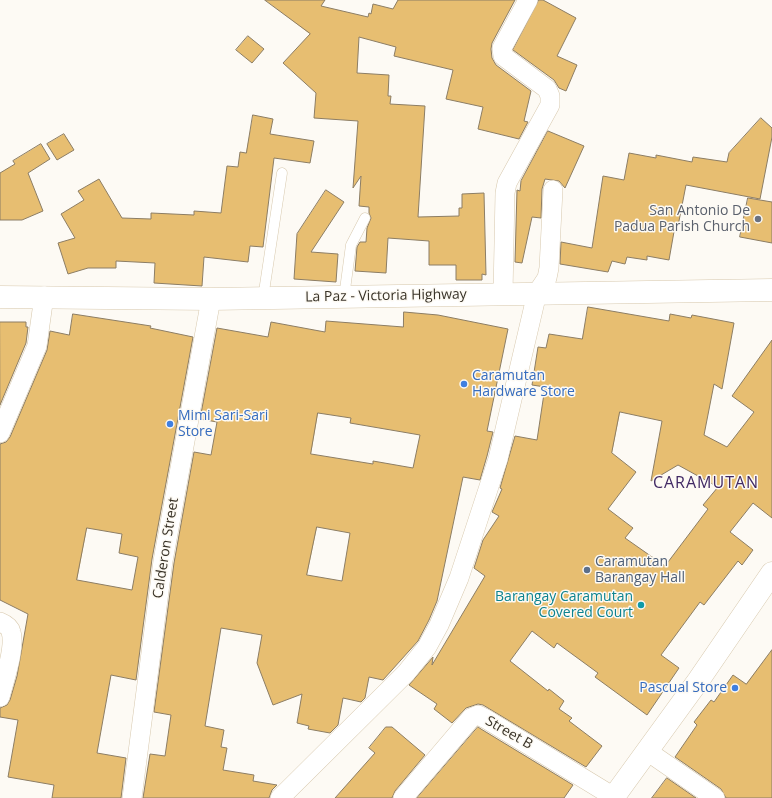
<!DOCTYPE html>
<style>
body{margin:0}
canvas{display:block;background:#fdfaf4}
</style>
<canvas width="772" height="798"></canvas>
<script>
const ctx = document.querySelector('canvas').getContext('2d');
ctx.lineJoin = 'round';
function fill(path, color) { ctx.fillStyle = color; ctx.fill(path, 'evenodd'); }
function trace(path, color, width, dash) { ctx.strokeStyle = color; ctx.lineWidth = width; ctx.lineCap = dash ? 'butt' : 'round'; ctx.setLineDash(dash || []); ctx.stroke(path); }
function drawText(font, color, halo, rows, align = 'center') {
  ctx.font = font + ' "Open Sans",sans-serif'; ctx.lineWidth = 3; ctx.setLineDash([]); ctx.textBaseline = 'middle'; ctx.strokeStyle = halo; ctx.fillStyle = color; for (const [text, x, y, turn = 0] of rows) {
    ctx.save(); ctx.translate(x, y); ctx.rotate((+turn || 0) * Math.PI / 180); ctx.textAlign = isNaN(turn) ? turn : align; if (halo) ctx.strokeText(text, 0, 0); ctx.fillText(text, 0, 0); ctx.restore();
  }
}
const building = new Path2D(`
 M265,0h60l-4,6 47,11 1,-4 2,1 2,-10 20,5 5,-9h117l-23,43 -1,6 1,9 4,7 35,26 -7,30 4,1 -9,17 -41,-10 5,-22 -37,-8 7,-29 -59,-14 2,-9 -37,-10 -2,36 32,2 -1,21h3l-1,8 35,2 -7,111 41,-1v-8h3v-14l22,-1 2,82 -4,-1v6h-26v-15h-27v-24l-41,-3 -2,35 -31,-2 2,-24 3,-5h6l1,-14 4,-10 -2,-5v-6l-10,-1 2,-30 -8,12 5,-67 -44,-3 2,-25 -33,-30 27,-29z
 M539,0h4l33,18 -19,38 20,9 -11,26 -7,-3 -5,-8 -41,-30z
 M248,36l16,13 -12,14 -16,-13z
 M253,115l20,4 -3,15 44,7 -4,22 -36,-5 -11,89 -13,-1 -2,16 -44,-5 -2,29 -48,-3 1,-20 -39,-2v7h-28l-20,6 -10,-31 17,-5 -14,-24 23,-14 -6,-9 21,-12 23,39 29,1v-6l43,2v-4l27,2 6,-47 11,1 2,-15 6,1z
 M761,118l11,10v9l-12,62 -74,-14 -8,41h-3l-6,34 -22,-4v4l-20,-3 -2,7 -13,-3 -4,11 -48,-8 1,-22 31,6 11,-72 21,4 5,-27 27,5v-3l36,7 1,-5 34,5 2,-9z
 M548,131l36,15 -19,42 -6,-7 -14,-2 -3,10 -1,29 -9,-1 -10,46 -7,-1 2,-72 3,1 1,-10z
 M64,134l10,16 -17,10 -10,-16z
 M41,144l9,15 -22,14 15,38 -21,9h-22v-47l15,-9 -2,-3z
 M326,190l18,12 -33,50 27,2 -2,28 -42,-3 3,-45z
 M748,198l24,4v41l-32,-6z
 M588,307l81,14 1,-7 21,4 1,-3 42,8 -12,66 -8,-5 -10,51 23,12 27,-35 -22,-16 40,-56v178l-19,-15 -23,29 23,18 -11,15 -4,-4 -34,44 -4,-3 -39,53 18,13 -32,47 -52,-38 3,-4 -41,-30 -3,5 -22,-17 -22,30 38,30 1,-2 15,12 -5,8 13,9 -3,3 33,25 -16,21 -103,-62 -5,-1 -12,4 -14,15 -18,-14 3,-5 -28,-19 24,-28 -1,8 53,-89 -11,-8 9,-28 16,-24 -7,-4 10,-23 -2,-1 15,-52 22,4 8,-53 -13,-2 6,-38 8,1 3,-14 33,5zM620,412l42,9 -11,60 27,-16 40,22 -15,18 5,4 -43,57 -40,-28 8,-10 -25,-19 28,-37 -24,-19z
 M404,312l34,3 70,14 -21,102 6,1 -6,24 -7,24 -17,-3 -26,124 -8,19 -11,21 -35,39 -14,-3 -4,21 -4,4 -18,-4 -5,27 -8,8 -22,-4 1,-3 -12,-3 5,-29 -29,11 -16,-42 5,-28 -41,-7 -16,98 19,4 -3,17 6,1 -4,22 31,5 -1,6 24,4 -5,5 -3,8h-126l7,-44 15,2 6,-41 -17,-3 20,-149 20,-111 17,3 6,-33 -17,-3 17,-91 51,9 3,-15 54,10 1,-11 77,6zM318,413l33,5 -1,5 70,12 -7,33 -40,-7v3l-62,-10zM317,527l33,6 -8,48 -35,-6z
 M73,314l78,12 -1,2 43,9 -41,222 -16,121 -25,-5 -14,78 29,5 -5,40h-69l2,-13 -46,-8 10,-57 -18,-3v-9l7,-3 3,-5 7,-24 11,-62 -28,-14v-156l6,-2 4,-5 37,-87 3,-19 19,4zM87,528l35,6 -3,19 19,4 -6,33 -55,-10z
 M0,322h26v5h2l-2,16 -26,62z
 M772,650v148h-46l-5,-9 -46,-32 22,-32 -3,-3 17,-22 3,2 19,-27 13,9z
 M386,727h6l33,28 -30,36 -3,7h-57l40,-45 -6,-5z
 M478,727l3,2 92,56 -9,13h-147z
 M667,778l29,20h-44z`);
fill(building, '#e7be71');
trace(building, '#8c7d64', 1);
const lane = new Path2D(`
 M344,297l7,-52 14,-27
 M263,298l19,-125`);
const street = new Path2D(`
 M503,294l2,-101 2,-10 43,-78v-9l-3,-7 -44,-33 -1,-8 26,-48
 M0,433l37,-87 7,-50
 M0,622c5,2 10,5 11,10 5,15 -7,49 -11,65
 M647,751l68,47
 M132,798l31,-237 48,-262
 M280,798l126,-125 21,-26 12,-22 20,-47 39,-119 39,-166 10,-15 2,-10 4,-78
 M403,798l68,-80 7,-3 8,4 128,78`);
const secondary = new Path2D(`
 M0,297l211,2 561,-9`);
const highway = new Path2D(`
 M613,798l85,-117 74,-108`);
trace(lane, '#d7c8ad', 11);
trace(street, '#d7c8ad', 20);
trace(secondary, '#d7c8ad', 23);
trace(highway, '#d7c8ad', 23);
trace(lane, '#fff', 10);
trace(street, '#fff', 19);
trace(secondary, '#fff', 22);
trace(highway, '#fff', 22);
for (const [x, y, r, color] of [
 [758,219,4,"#6b7280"],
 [464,384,4,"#3f7fe0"],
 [170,424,4,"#3f7fe0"],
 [587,570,4,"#5c6f8a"],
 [641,605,4,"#0f9aa8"],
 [735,688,4,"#3f7fe0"]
]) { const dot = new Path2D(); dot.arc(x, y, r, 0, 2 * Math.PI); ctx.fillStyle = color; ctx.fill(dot); trace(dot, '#fdfaf4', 1.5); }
drawText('14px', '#5b616d', '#fdfaf4', [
 ["San Antonio De",750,211],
 ["Padua Parish Church",750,227]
], 'right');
drawText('14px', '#383227', '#fdfaf4', [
 ["La Paz - Victoria Highway",386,296,-1],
 ["Calderon Street",166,548,-81],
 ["Street B",509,733,30]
]);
drawText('14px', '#366cbe', '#fdfaf4', [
 ["Caramutan",472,376],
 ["Hardware Store",472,392],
 ["Mimi Sari-Sari",178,416],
 ["Store",178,432],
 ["Pascual Store",727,688,"right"]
], 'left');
drawText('14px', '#4e5e75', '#fdfaf4', [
 ["Caramutan",595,562],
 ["Barangay Hall",595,578]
], 'left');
drawText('14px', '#0d838f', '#fdfaf4', [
 ["Barangay Caramutan",633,597],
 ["Covered Court",633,613]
], 'right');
ctx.letterSpacing = '1px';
drawText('16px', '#412964', '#fdfaf4', [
 ["CARAMUTAN",706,483]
]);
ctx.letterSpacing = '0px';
</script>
